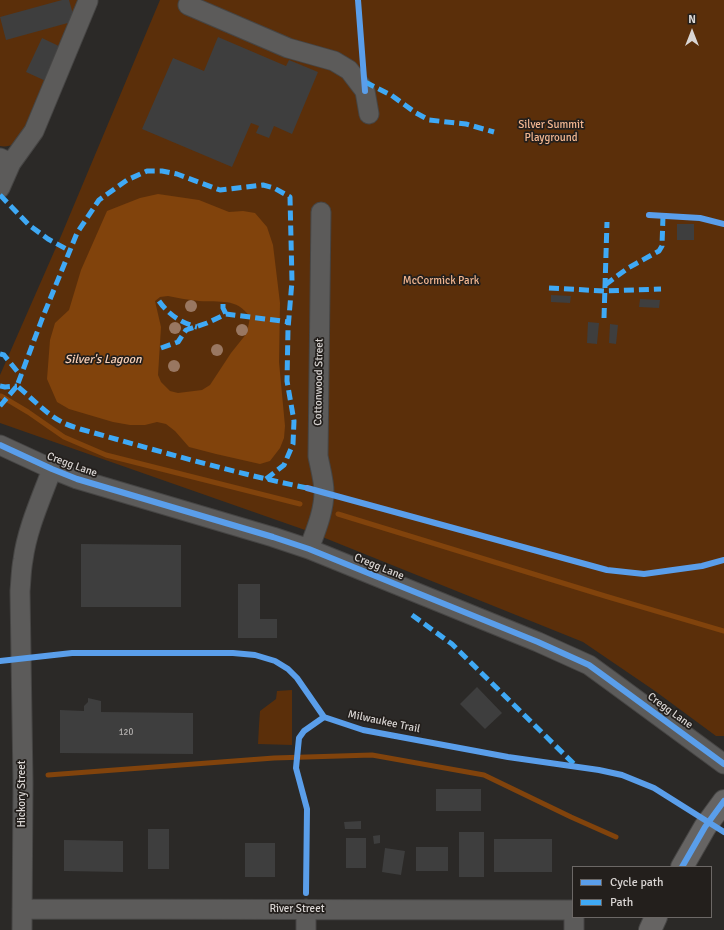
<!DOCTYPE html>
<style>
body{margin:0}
#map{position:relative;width:724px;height:930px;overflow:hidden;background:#2b2927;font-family:Signika,sans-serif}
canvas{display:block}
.legend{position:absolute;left:572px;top:866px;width:140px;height:52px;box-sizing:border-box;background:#231f1c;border:1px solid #6c6866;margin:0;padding:5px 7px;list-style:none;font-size:12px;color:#dad6d4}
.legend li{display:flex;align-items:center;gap:8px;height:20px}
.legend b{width:20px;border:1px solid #6c6866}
.north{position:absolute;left:672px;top:12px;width:40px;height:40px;-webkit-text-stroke:3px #231f1c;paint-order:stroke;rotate:0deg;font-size:11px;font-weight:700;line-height:16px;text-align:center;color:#dad6d4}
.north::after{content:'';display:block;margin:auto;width:14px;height:18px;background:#dad6d4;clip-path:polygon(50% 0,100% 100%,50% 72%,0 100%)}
</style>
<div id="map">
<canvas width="724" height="930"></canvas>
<ul class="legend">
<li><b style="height:5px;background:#5a9eea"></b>Cycle path</li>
<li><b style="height:5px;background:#3fa9f5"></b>Path</li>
</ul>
<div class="north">N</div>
</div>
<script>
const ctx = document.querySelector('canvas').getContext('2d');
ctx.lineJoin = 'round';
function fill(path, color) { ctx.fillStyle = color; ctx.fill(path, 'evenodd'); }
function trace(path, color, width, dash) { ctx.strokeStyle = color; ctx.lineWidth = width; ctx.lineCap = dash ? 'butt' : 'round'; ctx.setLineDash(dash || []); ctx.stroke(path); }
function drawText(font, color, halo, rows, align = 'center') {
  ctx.font = font + ' Signika,sans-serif'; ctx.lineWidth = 3.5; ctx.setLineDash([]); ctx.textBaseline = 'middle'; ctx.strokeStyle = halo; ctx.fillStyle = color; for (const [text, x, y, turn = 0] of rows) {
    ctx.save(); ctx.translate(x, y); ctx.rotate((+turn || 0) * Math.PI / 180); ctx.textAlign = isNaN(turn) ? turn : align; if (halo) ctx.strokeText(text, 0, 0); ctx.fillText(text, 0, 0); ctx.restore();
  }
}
fill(new Path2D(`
 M0,0h83l-59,138c-8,5 -15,10 -24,8z
 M160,0h564v736h-8l-61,-45 -72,-49 -278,-112 -305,-107v-48l61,-139z
 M292,690v55l-34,-1 1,-19 1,-14 16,-12 1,-8z`), '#5b2f0a');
fill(new Path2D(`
 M158,194l41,6 30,12 14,-1 12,2 12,14 6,18 7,58 -1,59 6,64 -1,12 -4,10 -10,13 -10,3 -44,-10 -27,-7 -14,-16 -9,-7 -9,-2 -12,3h-15l-17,-3 -44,-13 -12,-7 -10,-23 3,-39 5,-17 14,-13 12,-40 26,-59 33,-13zM168,296c10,2 21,4 31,5 21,2 37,-4 51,16l-3,16 -16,20 -21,32 -8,5 -24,3 -8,-2 -9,-9 -3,-7 3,-48 -6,-26 5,-4z`), '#81430c');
trace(new Path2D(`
 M1,396l27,16 36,25 42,18 194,49
 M338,514l267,82 119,35
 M48,775l226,-17 98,-3 112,20 87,42 45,20`), '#81430c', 5);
fill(new Path2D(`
 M62,0h7l6,21 -69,19 -6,-23z
 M218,37l68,29 3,-6 29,12 -26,62 -18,-8 -5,12 -13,-5 3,-7 -8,-3 -19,44 -90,-38 31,-71 31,13z
 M42,38l21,10 -15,34 -22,-10z
 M677,224h17v16h-17z
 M551,295l20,1 -1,7 -19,-1z
 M640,299l20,1 -1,8 -20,-1z
 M588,322l11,1 -2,21 -10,-1z
 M610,324l8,1 -2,19 -7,-1z
 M81,544l100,1v62h-100z
 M238,584h22v35h17v19h-39z
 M477,687l25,26 -17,16 -25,-25z
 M88,698l13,3v11l92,1v41l-133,-1v-43l24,1v-5l4,-4z
 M436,789h45v22h-45z
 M361,821v8h-16l-1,-7z
 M148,829h21v40h-21z
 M459,832h25v45h-25z
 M380,835v8l-6,1 -1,-8z
 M346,838h20v30h-20z
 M494,839h58v33h-58z
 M64,840l59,1v31l-59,-1z
 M245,843h30v34h-30z
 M416,847h32v24h-32z
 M385,848l20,3 -4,24 -19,-3z`), '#3e3e3e');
const minor = new Path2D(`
 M188,5l100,43 46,13 15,9 16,21 4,23
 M0,158l11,5 23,-32 54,-130
 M0,188l11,-25
 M0,445l52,24 25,10 196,58 36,12 229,93 51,23 22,16 113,83
 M309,549c6,-17 15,-37 15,-57 0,-11 -4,-25 -6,-36l3,-244
 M22,909l551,1
 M22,930l1,-147 -3,-192c1,-10 1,-21 3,-31 4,-31 18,-61 29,-91
 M306,930v-21
 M574,930v-13`);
const major = new Path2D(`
 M682,867l23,-40 19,-26
 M650,930l6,-13`);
trace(minor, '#464544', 21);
trace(major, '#464544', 24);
trace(minor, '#5c5b5a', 19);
trace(major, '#666463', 22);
trace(new Path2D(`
 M365,82l26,13 25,18 13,7 37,4 28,8
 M0,195l29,30 19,14 22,12
 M605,285l23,-17 31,-17 3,-5 1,-30
 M549,288l56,3 56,-2
 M159,301c9,13 22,22 38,26
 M223,304v4l3,6
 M604,318l3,-96
 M161,348l17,-6 8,-12 21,-7 19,-9 63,8
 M0,354l4,1 17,21
 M0,386l5,1 12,-1
 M0,406l17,-20
 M266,479l18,-14 9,-21 1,-23 -7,-40 1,-52 4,-48 -2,-84 -16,-9 -11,-3 -43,5 -43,-16 -15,-3h-15l-20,9 -28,20 -22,33 -35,86 -25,67c14,11 29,28 45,36 5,3 12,5 18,7 75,21 150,43 227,59
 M412,615l40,29 124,122`), '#3fa9f5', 5, [10, 5]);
trace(new Path2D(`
 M358,0l7,91
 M649,215l51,3 24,6
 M0,445l52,24 25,10 196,58 36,12 229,93 51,23 22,16 113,83
 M307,488l300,82 37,4 58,-8 22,-6
 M0,661l72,-8h161l22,2 20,6 13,8 9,9 27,39 39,13 145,27 91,13 23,5 32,13 70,44
 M682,867l23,-40 19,-26
 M306,893l1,-84 -11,-41 3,-30 5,-7 20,-14`), '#5a9eea', 6);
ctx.fillStyle = '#997761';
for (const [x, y] of [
 [191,306],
 [175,328],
 [242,330],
 [217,350],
 [174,366]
]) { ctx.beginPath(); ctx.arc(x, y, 6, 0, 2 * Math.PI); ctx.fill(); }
drawText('9px', '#b3b0ae', null, [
 ["120",126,733]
]);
drawText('11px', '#f3b791', '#231f1c', [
 ["Silver Summit",551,125],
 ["Playground",551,138],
 ["McCormick Park",441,281]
]);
drawText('11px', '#dad6d4', '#231f1c', [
 ["Cottonwood Street",319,382,-89],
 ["Cregg Lane",72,465,20],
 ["Cregg Lane",379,567,22],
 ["Cregg Lane",670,711,36],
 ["Milwaukee Trail",384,722,12],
 ["Hickory Street",22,794,-90],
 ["River Street",297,909]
]);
drawText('italic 12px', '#f9d0b7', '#231f1c', [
 ["Silver's Lagoon",103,360]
]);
</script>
